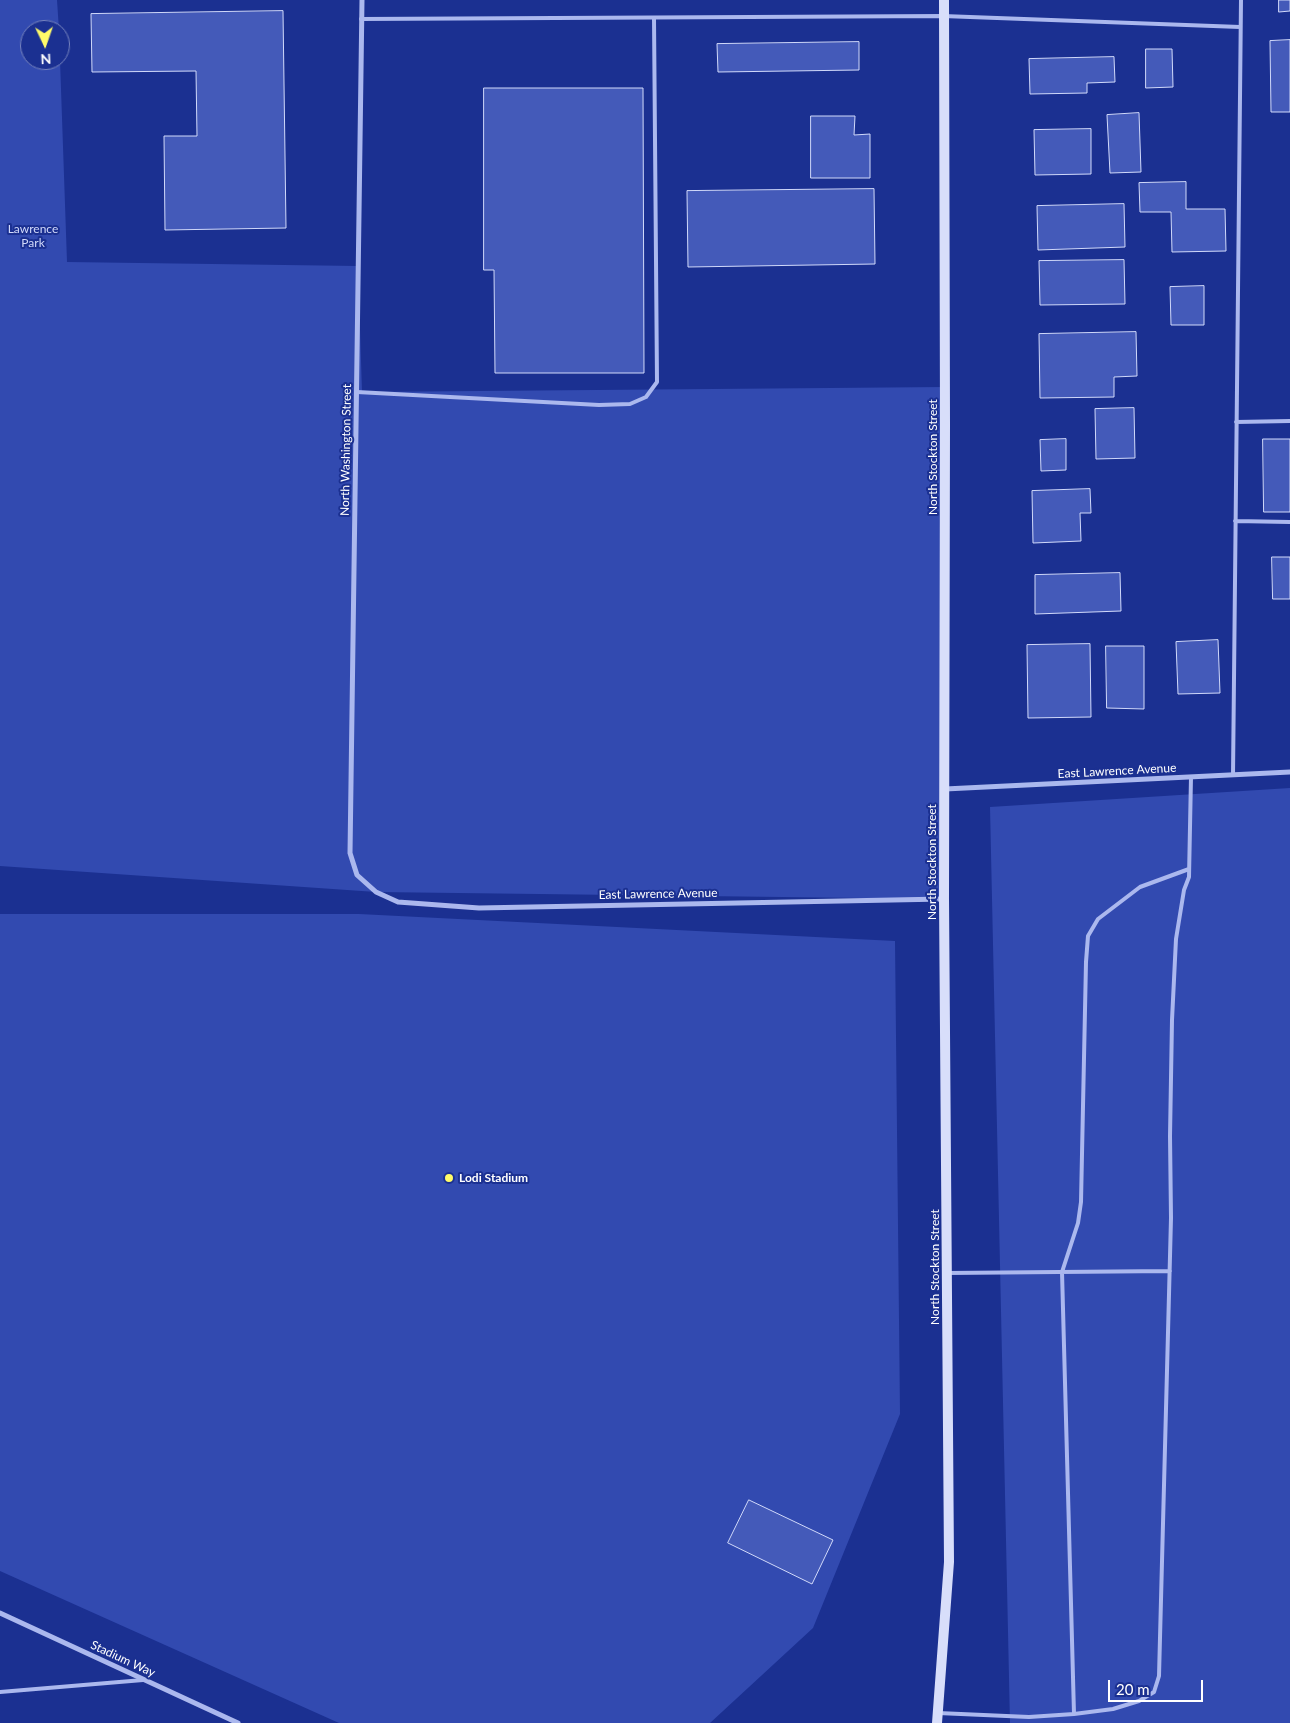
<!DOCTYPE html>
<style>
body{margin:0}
#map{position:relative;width:1290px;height:1723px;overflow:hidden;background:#1b3091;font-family:Lato,sans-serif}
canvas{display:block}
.north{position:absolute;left:20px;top:20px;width:50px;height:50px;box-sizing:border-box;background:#1b3091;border:1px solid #7683bd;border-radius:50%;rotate:177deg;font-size:14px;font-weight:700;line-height:20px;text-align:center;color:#fff}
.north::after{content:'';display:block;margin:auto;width:18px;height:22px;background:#fffb69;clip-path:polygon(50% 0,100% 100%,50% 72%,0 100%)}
.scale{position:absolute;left:1108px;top:1680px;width:95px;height:22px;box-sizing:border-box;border:2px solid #fff;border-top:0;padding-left:6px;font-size:15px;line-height:18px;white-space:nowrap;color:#fff;-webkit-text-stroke:4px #1b3091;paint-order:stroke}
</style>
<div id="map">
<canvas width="1290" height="1723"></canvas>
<div class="north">N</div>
<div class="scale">20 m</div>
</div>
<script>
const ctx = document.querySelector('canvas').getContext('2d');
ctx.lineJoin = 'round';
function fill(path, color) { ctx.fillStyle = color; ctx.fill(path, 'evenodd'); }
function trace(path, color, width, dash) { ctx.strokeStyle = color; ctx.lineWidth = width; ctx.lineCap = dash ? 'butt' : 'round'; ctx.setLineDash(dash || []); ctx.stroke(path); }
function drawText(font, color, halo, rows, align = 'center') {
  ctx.font = font + ' Lato,sans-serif'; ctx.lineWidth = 4; ctx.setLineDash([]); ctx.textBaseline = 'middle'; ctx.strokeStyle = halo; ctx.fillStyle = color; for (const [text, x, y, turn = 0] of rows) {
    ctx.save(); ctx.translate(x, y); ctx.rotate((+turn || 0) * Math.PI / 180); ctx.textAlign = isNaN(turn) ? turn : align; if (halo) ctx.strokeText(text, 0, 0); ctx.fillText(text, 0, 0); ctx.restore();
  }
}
fill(new Path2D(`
 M0,0h57l2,30h-29v30h30l7,202 291,4 4,126 583,-5 -1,512 -568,-7 -376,-26z
 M1290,788v935h-280l-20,-916z
 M0,914h359l536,27 5,473 -87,214 -103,95h-371l-339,-152z`), '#324ab0');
const building = new Path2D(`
 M1279,0h11v11l-11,1z
 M283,11l3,217 -121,2 -1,-94h33l-1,-65 -104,1 -1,-58z
 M1290,40v72h-19l-1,-71z
 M859,42v28l-141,2 -1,-28z
 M1146,49h26l1,38 -27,1z
 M1114,57l1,25 -28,1v10l-57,1 -1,-35z
 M484,88h159l1,285h-149l-1,-103h-10z
 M1139,113l2,59 -31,1 -3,-58z
 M811,116h44l-1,19 16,-1v44h-59z
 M1091,129v45l-56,1 -1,-45z
 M1186,182v27h39l1,42 -54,1 -1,-40h-31l-1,-29z
 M874,189l1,75 -187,3 -1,-76z
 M1124,204l1,43 -87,3 -1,-44z
 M1124,260l1,44 -85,1 -1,-44z
 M1204,286v39h-33l-1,-38z
 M1136,332l1,44 -23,1v20l-74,1 -1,-64z
 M1134,408l1,50 -39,1 -1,-50z
 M1066,439v31l-25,1 -1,-31z
 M1263,439h27v73h-26z
 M1090,489l1,24h-11l1,28 -48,2 -1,-52z
 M1272,557h18v42h-17z
 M1120,573l1,38 -86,3v-39z
 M1218,640l2,53 -42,1 -2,-52z
 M1090,644l1,73 -63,1 -1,-73z
 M1106,646h38v63l-37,-1z
 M749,1500l84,40 -21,44 -84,-41z`);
fill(building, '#445ab9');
trace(building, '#d1d9fa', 1);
trace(new Path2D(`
 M361,19l582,-3 297,11
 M357,392l242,13 31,-1 16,-7 11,-15 -3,-364
 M1236,422l54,-1
 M1235,521l55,1
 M1233,775l8,-775
 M947,1273l223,-2
 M0,1692l143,-12
 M938,1713l91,4 45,-3 39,-5 26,-8 15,-9 5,-16 12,-458 -1,-82 2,-116 4,-81 8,-49 5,-13 2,-100
 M1074,1714l-12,-442 16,-49 3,-21 5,-240 2,-26 10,-17 42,-32 49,-18`), '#abb8ee', 4);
trace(new Path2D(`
 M362,0l-12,853 7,22 19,17 22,10 81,6 465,-9
 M945,789l345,-17
 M0,1613l238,110`), '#abb8ee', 5);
trace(new Path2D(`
 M937,1723l12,-161 -5,-663 1,-474 -1,-425`), '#d8defa', 10);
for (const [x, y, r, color] of [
 [449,1178,5,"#fffb69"]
]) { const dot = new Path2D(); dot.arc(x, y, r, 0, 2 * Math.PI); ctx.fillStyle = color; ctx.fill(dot); trace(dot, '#1b3091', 2); }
drawText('12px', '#d1d9fa', '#1b3091', [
 ["Lawrence",33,229],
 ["Park",33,243]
]);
drawText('12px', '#fff', '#1b3091', [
 ["North Washington Street",346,450,-89],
 ["North Stockton Street",933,457,-90],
 ["East Lawrence Avenue",1117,771,-3],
 ["North Stockton Street",932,862,-90],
 ["East Lawrence Avenue",658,894,-1],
 ["North Stockton Street",935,1267,-90],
 ["Stadium Way",123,1659,25]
]);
drawText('bold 12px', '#fff', '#1b3091', [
 ["Lodi Stadium",459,1178]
], 'left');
</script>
